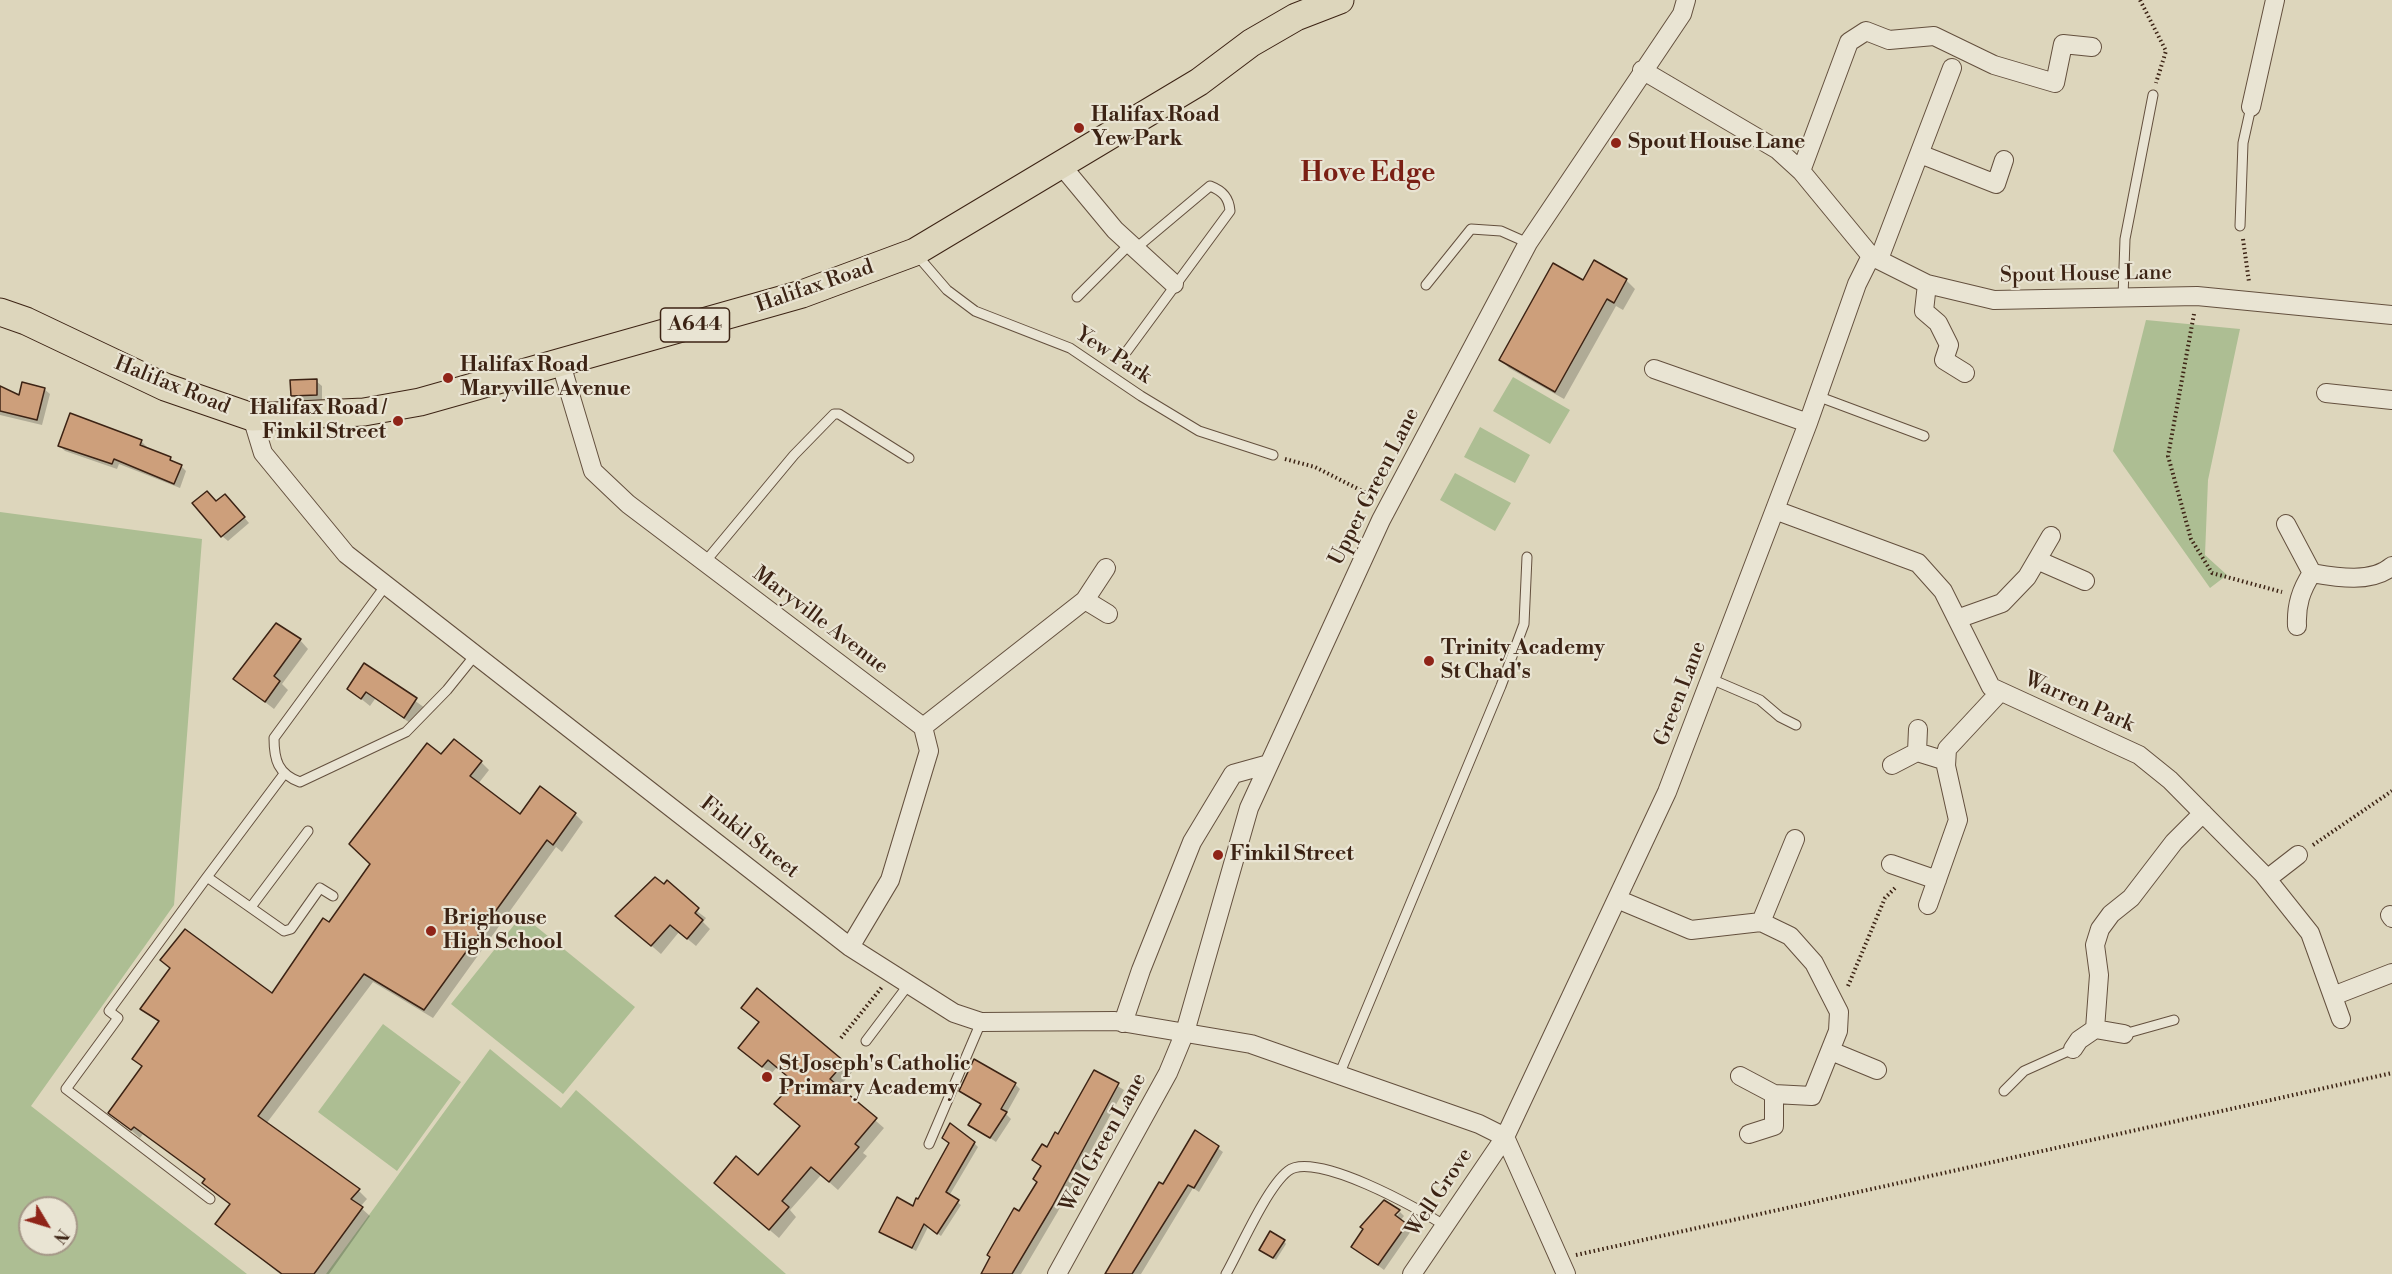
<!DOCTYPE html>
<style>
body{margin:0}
#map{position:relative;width:2392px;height:1274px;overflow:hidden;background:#ddd6bc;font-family:"Libre Bodoni",serif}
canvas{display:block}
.north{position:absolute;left:18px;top:1196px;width:60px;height:60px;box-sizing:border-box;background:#e9e4d3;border:2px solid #a49787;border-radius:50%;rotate:128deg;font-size:16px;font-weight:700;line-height:24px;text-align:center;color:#3c2314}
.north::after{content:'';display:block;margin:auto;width:21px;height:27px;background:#8f2418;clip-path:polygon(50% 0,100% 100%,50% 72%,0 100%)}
</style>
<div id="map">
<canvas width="2392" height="1274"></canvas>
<div class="north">N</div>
</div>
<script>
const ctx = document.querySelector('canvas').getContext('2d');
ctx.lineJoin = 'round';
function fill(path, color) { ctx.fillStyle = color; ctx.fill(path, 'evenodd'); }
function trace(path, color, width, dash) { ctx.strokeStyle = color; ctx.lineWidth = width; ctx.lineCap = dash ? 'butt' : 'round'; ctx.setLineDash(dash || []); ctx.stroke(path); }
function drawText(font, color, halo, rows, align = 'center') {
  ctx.font = font + ' "Libre Bodoni",serif'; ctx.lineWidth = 4.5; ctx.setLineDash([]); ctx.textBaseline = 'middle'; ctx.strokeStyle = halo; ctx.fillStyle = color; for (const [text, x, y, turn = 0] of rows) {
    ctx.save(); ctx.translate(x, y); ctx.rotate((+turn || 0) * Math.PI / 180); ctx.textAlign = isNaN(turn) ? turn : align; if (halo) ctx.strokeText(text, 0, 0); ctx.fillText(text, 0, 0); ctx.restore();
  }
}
fill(new Path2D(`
 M2146,320l94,9 -32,151 -3,75 22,20 -17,13 -97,-137z
 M1513,377l57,33 -20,34 -57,-33z
 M1480,427l50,28 -15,28 -51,-26z
 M1455,473l56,30 -16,28 -55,-31z
 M0,512l202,27 -28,366 -143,201 216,168h-247zM30,1208h36v36h-36z
 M522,915l113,92 -72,87 -112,-90z
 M383,1024l78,58 -64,89 -79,-59z
 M490,1049l71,59 15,-18 210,184h-460z`), '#adbe93');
fill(new Path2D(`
 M1594,262l32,18 9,9 -12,21 -7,-4 -52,93 -55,-31 -8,-8 82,-78z
 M316,381l6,5v14l-24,1 -6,-6z
 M0,388l20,9 24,-8 6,5 -8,31 -42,-10z
 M141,441l6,6 -1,2 35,17 5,5 -6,17 -61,-24 -2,5 -52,-18 -6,-6z
 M230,501l19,22 -21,18 -6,-5 -6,-33z
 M300,640l8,9 -26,35 6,6 -14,19 -39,-30z
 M365,665l60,43 -12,17 -38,-26 -5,7 -21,-17z
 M442,756l39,6 8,8 -11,14 43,33 54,-3 8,8 -21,30 -6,-5 -123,171 -60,-36 -107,142 93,67 8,8 -7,8 10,9 -41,58h-49l-63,-50 14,-19 -27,-22 2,-3 -63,-46 -3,4 -30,-26 33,-45 -9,-9 26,-35 -18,-14 131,-14 56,-71z
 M664,886l42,32 -3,4 7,7 -14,17 -17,-14 -18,22 -44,-38z
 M751,1016l93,47 9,8 -15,17 46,40 -21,25 4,3 -29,34 -17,-15 -31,35 6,7 -17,21 -55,-47 34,-14 43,-50 -6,-45 -18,-15 -6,7 -22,-18 11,-33z
 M1095,1072l29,18 -67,123 -36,61h-38l55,-91 4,-16 -8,-7 25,-24z
 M1015,1084l5,5 -14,25 5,5 -15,23 -26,-18 12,-19 -21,-14z
 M1195,1132l28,20 -24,40 -6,-4 -52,86h-33z
 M944,1138l30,5 4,4 -29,49 12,9 -20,31 -13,-9 -12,24 -35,-19 38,-30 31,-58z
 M1400,1212l4,4 -4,5 11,10 -27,39 -31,-23 39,-25z
 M1284,1241l2,3 -10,16 -13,-8z`), '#0003');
const building = new Path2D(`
 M1594,260l33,19 -13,24 -7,-4 -52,93 -56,-32 54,-97 30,17z
 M317,379v16l-26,1 -1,-16z
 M22,382l23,6 -8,32 -37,-9v-25l19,9z
 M70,413l72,27 -2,5 31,12 -1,3 12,5 -8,19 -60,-25 -2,5 -54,-18z
 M207,491l9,10 9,-7 20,23 -24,20 -29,-34z
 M276,623l25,16 -27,37 6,5 -15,21 -32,-23z
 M364,663l53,35 -13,20 -38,-26 -5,7 -14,-10z
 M454,739l28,22 -12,15 50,38 20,-28 36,27 -23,32 -6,-5 -123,170 -60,-36 -106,142 102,73 -9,10 12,8 -49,67h-32l-67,-50 15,-20 -28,-21 3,-4 -71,-52 -3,3 -23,-17 34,-47 -10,-7 27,-38 -19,-12 30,-41 -10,-8 25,-31 87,64 51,-75 6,4 41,-58 -21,-20 78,-101 14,11z
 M655,877l9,7 3,-4 32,28 -4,5 8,7 -16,19 -17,-14 -19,21 -36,-30z
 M757,988l88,74 -15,17 47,39 -22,26 4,3 -30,35 -18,-15 -29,34 7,6 -20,23 -55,-47 22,-27 22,19 42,-49 -26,-22 20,-22 -26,-22 -6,7 -24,-19 21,-26 -18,-14z
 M974,1059l42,24 -15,26 6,3 -17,26 -22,-13 13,-21 -22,-13z
 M1094,1070l25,13 -67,124 -40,67h-31l9,-17 -3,-2 27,-47 5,3 18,-29 -4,-3 8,-13 -9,-6 10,-16 5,3 8,-15 3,2z
 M950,1123l25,19 -29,50 13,8 -22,34 -13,-10 -12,24 -33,-16 18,-35 16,9 3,-8 2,1 31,-56 -7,-5z
 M1195,1130l24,16 -25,42 -6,-3 -56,89h-27l54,-92 4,2z
 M1384,1200l16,10 -5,5 12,9 -29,41 -27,-18 12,-18 -3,-2z
 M1270,1231l15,9 -12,18 -14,-8z`);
fill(building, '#cd9f7b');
trace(building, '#3c2314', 1.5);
const service = new Path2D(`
 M2240,226l3,-83 8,-36
 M916,254l31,36 28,21 95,37 71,48 58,35 74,24
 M1426,285l45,-56 30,2 27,12
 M1077,297l53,-53
 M2123,297l2,-58 28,-144
 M1127,351l103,-140c-1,-13 -7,-20 -20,-25l-75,63
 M1817,396l107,40
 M705,562l89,-107 40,-41h5l70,44
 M386,585l-112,153c0,22 4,36 26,44l106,-50 41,-42 29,-36
 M1711,679l49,21 20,17 16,8
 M284,774l-77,103 77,54 7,-2 29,-41 13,8
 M207,877l-98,134 9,7 -52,71 144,110
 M251,907l57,-76
 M2124,1034l50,-14
 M866,1041l43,-57
 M1339,1075l162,-389 23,-62 3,-67
 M2004,1091l20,-20 49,-22
 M929,1144l52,-122
 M1226,1274c14,-25 41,-87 62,-103 26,-21 132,38 157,55`);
const minor = new Path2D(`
 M1642,70l136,80 23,21 70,85 56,28 67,16 203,-4 195,19
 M2251,107l24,-107
 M1920,154l76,30 8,-24
 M1061,165l54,65 59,54
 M1801,171l48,-129 17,-11 23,9 45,-4 60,29 61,18 8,-39 29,3
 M1879,259l73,-191
 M1927,284l-3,27 14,12 11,22 -5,15 21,13
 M561,364l32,107 35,33 295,223 6,24 -39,129 -40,67
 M1654,369l154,54
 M2326,393l66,7
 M252,417l11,36 83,101 504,393 104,66 27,9 134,-1 136,23 228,80 26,13
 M1775,510l143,53 25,28 48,96 148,68 31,25 93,94 47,59 31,86
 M2286,524l26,49c23,4 60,11 80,-7
 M2037,560l48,21
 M1085,600l23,14
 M1957,619l45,-16 25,-26 24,-41
 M2297,626c-1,-21 4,-36 15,-53
 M923,727l162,-127 21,-32
 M1917,752l1,-23
 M1892,765l25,-13 29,9
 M1891,864l46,16
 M2267,879l31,-24
 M1617,899l74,31 70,-8 29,14 24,27 25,49 -1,19 -26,65 -38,-2v32l-25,8
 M1928,905l30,-85 -12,-54 1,-17 53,-57
 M2390,915l2,3
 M1761,922l34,-83
 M2333,996l59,-23
 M1123,1023l18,-53 51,-128 41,-68 36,-10
 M2095,1029l29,5
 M2073,1049l6,-9 16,-11 4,-54 -4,-30 5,-16 11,-15 20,-16 43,-56 29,-29
 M1831,1051l46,19
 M1740,1076l34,18
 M1505,1137l61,137
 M1057,1274l111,-201 17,-41 64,-224 132,-288 147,-277 154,-229 4,-14
 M1412,1274l93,-137 162,-345 141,-369 49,-139 14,-28`);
const primary = new Path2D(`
 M0,312l26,9 139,66 87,30 112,-5 56,-10 382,-108 113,-42 284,-170 52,-39 45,-26 44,-17`);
trace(service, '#64503e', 11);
trace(minor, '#64503e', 20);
trace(primary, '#3c2314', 29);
trace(new Path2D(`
 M2140,0l26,51 -10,32
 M2243,239l6,43
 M2194,314l-26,142 23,83 21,34 70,19
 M1285,459l30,8 57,29
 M2313,845l79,-54
 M1848,986l37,-88 12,-12
 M841,1038l41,-51
 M1576,1255l816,-182`), '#3c2314', 4, [1.5, 3]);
trace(service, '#e9e4d3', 9);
trace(minor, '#e9e4d3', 18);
trace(primary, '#ddd6bc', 27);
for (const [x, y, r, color] of [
 [1079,128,6,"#8f2418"],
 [1616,143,6,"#8f2418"],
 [448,378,6,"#8f2418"],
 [398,421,6,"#8f2418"],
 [1429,661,6,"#8f2418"],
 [1218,855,6,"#8f2418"],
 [431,931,6,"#8f2418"],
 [767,1077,6,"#8f2418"]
]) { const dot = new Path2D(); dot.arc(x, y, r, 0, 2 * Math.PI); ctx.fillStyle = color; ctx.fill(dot); trace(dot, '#e9e4d3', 2); }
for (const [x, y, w] of [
 [695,325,69]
]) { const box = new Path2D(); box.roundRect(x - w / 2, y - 17, w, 34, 4.5); ctx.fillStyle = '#e9e4d3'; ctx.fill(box); trace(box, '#3c2314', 1.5); }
drawText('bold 20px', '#3c2314', null, [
 ["A644",695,325]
]);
drawText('bold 21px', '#3c2314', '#e9e4d3', [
 ["Halifax Road",1091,116],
 ["Yew Park",1091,140],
 ["Spout House Lane",1628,143],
 ["Halifax Road",460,366],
 ["Maryville Avenue",460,390],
 ["Halifax Road /",386,409,"right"],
 ["Finkil Street",386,433,"right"],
 ["Trinity Academy",1441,649],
 ["St Chad's",1441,673],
 ["Finkil Street",1230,855],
 ["Brighouse",443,919],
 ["High School",443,943],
 ["St Joseph's Catholic",779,1065],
 ["Primary Academy",779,1089]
], 'left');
drawText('21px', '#3c2314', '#e9e4d3', [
 ["Spout House Lane",2086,275,-1],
 ["Halifax Road",815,287,-19],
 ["Yew Park",1113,356,33],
 ["Halifax Road",172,386,22],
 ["Upper Green Lane",1375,487,-63],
 ["Maryville Avenue",820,621,37],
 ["Green Lane",1681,694,-69],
 ["Warren Park",2079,703,24],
 ["Finkil Street",749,838,38],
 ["Well Green Lane",1104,1143,-61],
 ["Well Grove",1440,1193,-56]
]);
drawText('bold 27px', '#7a1f14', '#e9e4d3', [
 ["Hove Edge",1368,175]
]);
</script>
